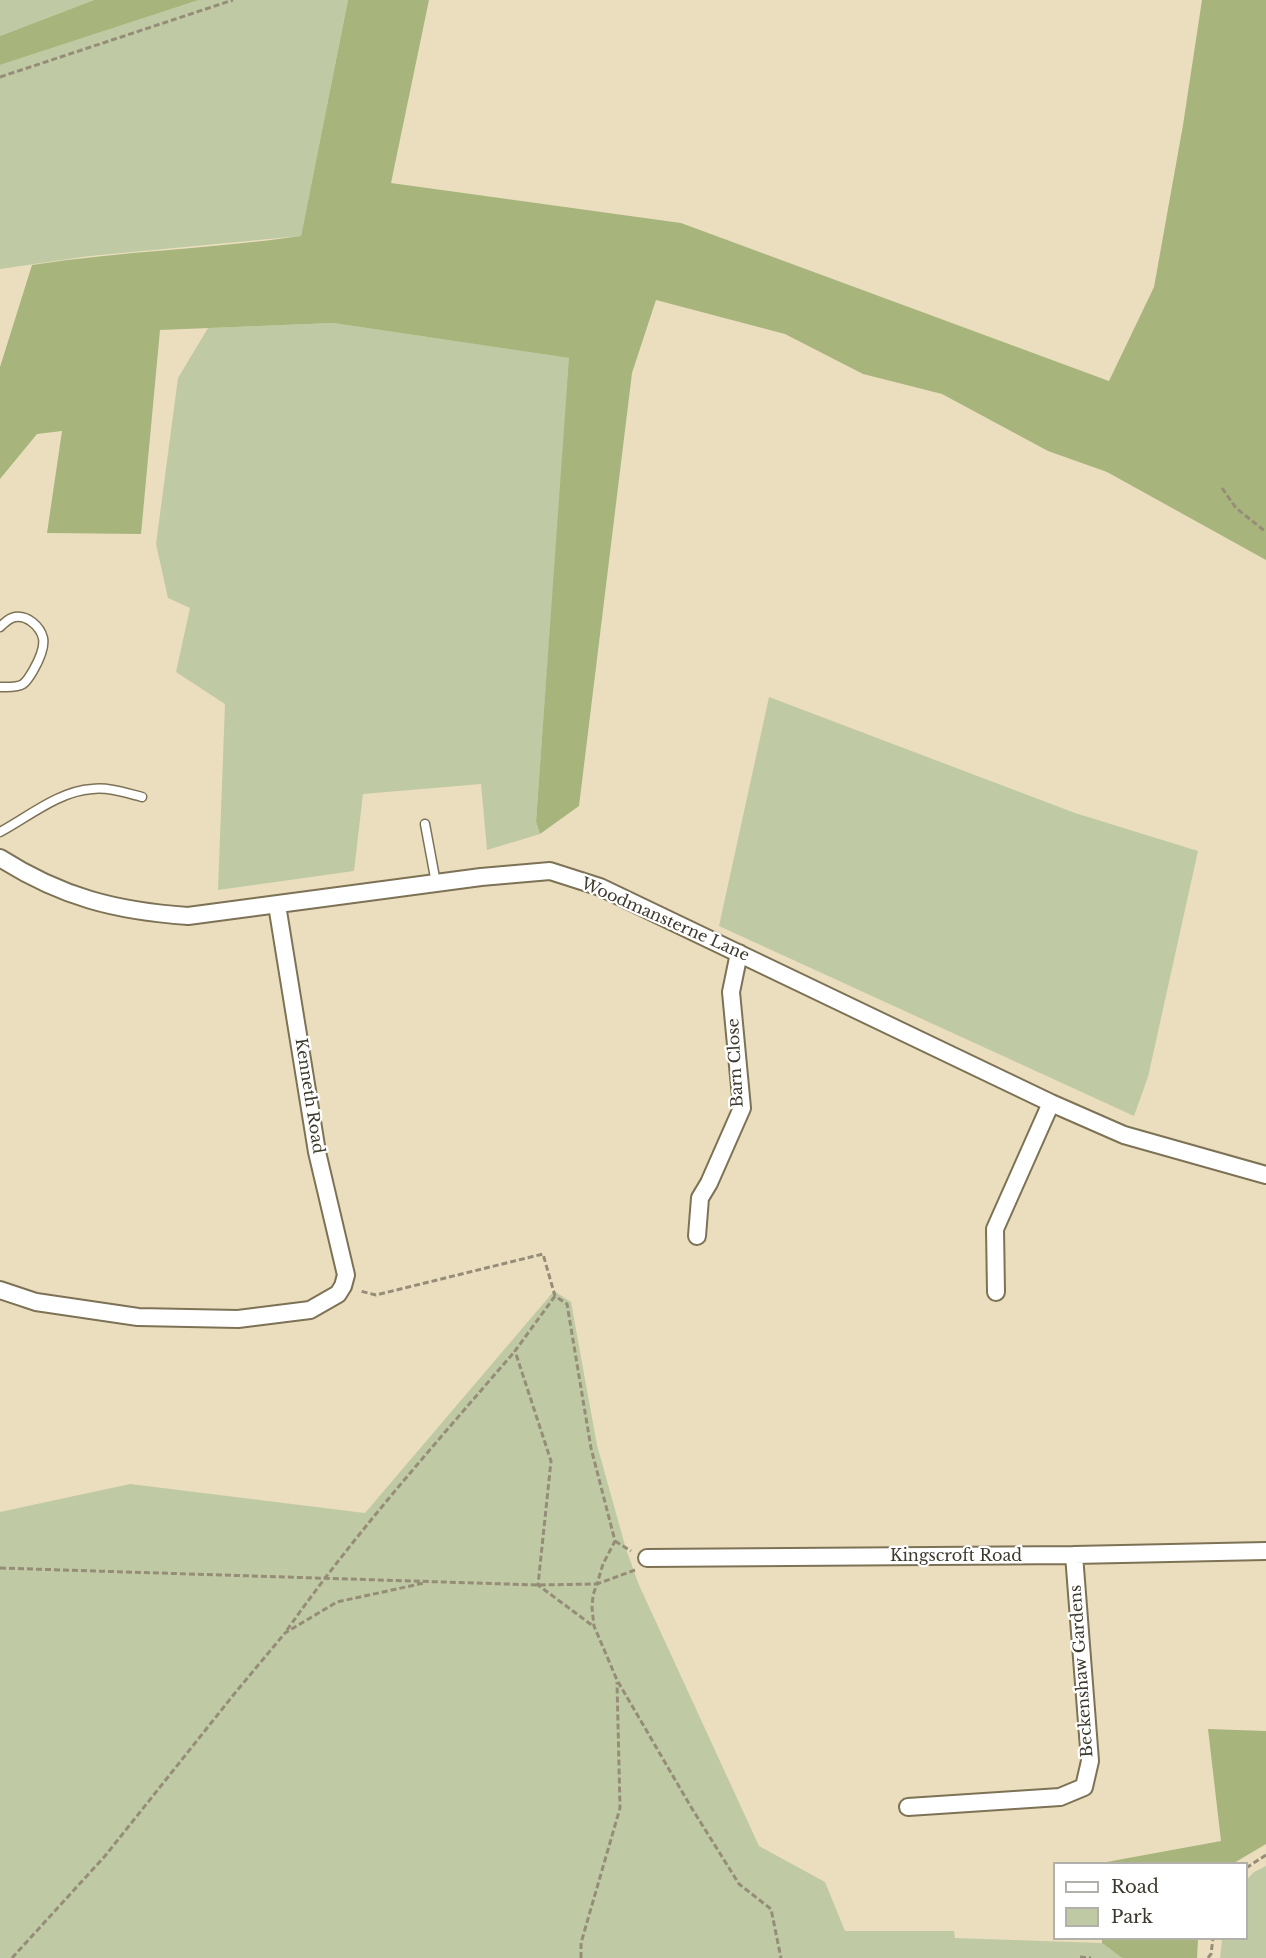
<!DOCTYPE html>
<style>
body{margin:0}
#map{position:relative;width:1266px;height:1958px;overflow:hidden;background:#ebdebf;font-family:"Libre Baskerville",serif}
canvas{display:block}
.legend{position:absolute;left:1053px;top:1862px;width:195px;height:78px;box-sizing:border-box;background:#fff;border:2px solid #b2b0ab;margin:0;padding:8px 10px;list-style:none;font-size:18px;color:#3e392d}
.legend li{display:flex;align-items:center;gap:12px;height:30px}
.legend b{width:30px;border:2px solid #b2b0ab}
</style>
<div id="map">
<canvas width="1266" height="1958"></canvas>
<ul class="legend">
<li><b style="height:8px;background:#fff"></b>Road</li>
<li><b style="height:16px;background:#bfcaa4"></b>Park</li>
</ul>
</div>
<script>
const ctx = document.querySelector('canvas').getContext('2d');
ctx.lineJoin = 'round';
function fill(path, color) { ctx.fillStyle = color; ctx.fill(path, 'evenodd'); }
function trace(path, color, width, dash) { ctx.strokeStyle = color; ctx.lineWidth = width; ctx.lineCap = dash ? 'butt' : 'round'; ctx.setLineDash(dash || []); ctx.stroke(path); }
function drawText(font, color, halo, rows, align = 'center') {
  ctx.font = font + ' "Libre Baskerville",serif'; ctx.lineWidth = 4.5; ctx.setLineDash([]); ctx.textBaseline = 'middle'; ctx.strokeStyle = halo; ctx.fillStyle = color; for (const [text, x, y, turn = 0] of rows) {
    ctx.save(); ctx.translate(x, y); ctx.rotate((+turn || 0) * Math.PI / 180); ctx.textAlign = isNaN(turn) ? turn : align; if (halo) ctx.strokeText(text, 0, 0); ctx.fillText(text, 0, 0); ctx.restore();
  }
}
fill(new Path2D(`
 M0,0h94l-94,36z
 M199,0h149l-47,236 -211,20 -90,13v-204z
 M333,323l237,35 -34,464 4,12 -53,16 -6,-66 -118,10 -9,77 -136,19 7,-186 -49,-32 14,-64 -22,-10 -12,-54 22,-166 30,-50z
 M769,697l306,116 123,38 -50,226 -14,39 -415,-190z
 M554,1291l17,11 26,143 29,104 13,36 120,261 66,36 20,49h109l1,7 147,5 20,15h-1122v-446l130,-28 235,29z
 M1266,1866v92h-46l2,-19 24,-1 1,-59 7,-7z`), '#bfcaa4');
fill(new Path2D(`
 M94,0h105l-199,65v-29z
 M348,0h81l-38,183 290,40 428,158 45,-94 29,-162 19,-125h64v560l-159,-88 -59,-21 -106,-57 -79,-20 -78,-40 -129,-34 -24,73 -53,433 -39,28 -4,-12 33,-464 -236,-35 -173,7 -19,204 -94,-1 15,-102 -25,3 -37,45v-112l32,-102c89,-14 179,-16 269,-29z
 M1208,1729l58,2v113l-32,19h-133l120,-22z
 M1102,1939h96l-1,19h-75l-20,-15z`), '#a7b57d');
const lane = new Path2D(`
 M0,627c4,-4 9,-9 15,-10 12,-2 25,9 28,21 2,10 -4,22 -9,31 -3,5 -6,11 -11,15 -6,4 -16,3 -23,3
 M425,824l11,59
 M0,832c28,-15 59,-41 92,-43 17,-2 34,4 50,8`);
const street = new Path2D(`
 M0,858c61,39 116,53 188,58l293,-39 69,-6 50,16 451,216 73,32 142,40
 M697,1236l3,-38 9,-15 33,-75 -11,-116 8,-39
 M0,1290l36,12 102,15 100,2 72,-9 28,-16 5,-8 3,-11 -29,-123 -40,-247
 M996,1292l-1,-63 56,-126
 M647,1558l427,-3 192,-4
 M908,1807l152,-10 24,-10 6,-26 -16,-206`);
trace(lane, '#7d7255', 11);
trace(street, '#7d7255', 20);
trace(new Path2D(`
 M0,77l233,-77
 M1222,488l14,20 30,24
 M555,1296l-40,55 36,110 -13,124 55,41
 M615,1541l16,10
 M0,1568l538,17 59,-1 6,-20 12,-23 -24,-93 -24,-144 -12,-8 -12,-42 -167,41 -16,-4
 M635,1570l-38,14 -4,11 -1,13 2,18 23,54 74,127 48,77 32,25 10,49
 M287,1630c69,-98 150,-188 228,-279
 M1246,1868l20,-13
 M1080,1957l11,1
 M12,1958l93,-102 130,-163 50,-60 52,-31 87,-19
 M581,1958v-15l39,-135 -3,-126
 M1208,1958l3,-4 2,-16`), '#968d78', 3, [6, 3]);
trace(lane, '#fff', 8);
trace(street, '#fff', 16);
drawText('16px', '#3e392d', '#fff', [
 ["Woodmansterne Lane",665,920,24],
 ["Barn Close",736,1063,-93],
 ["Kenneth Road",309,1096,81],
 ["Kingscroft Road",956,1556],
 ["Beckenshaw Gardens",1082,1671,-94]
]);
</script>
